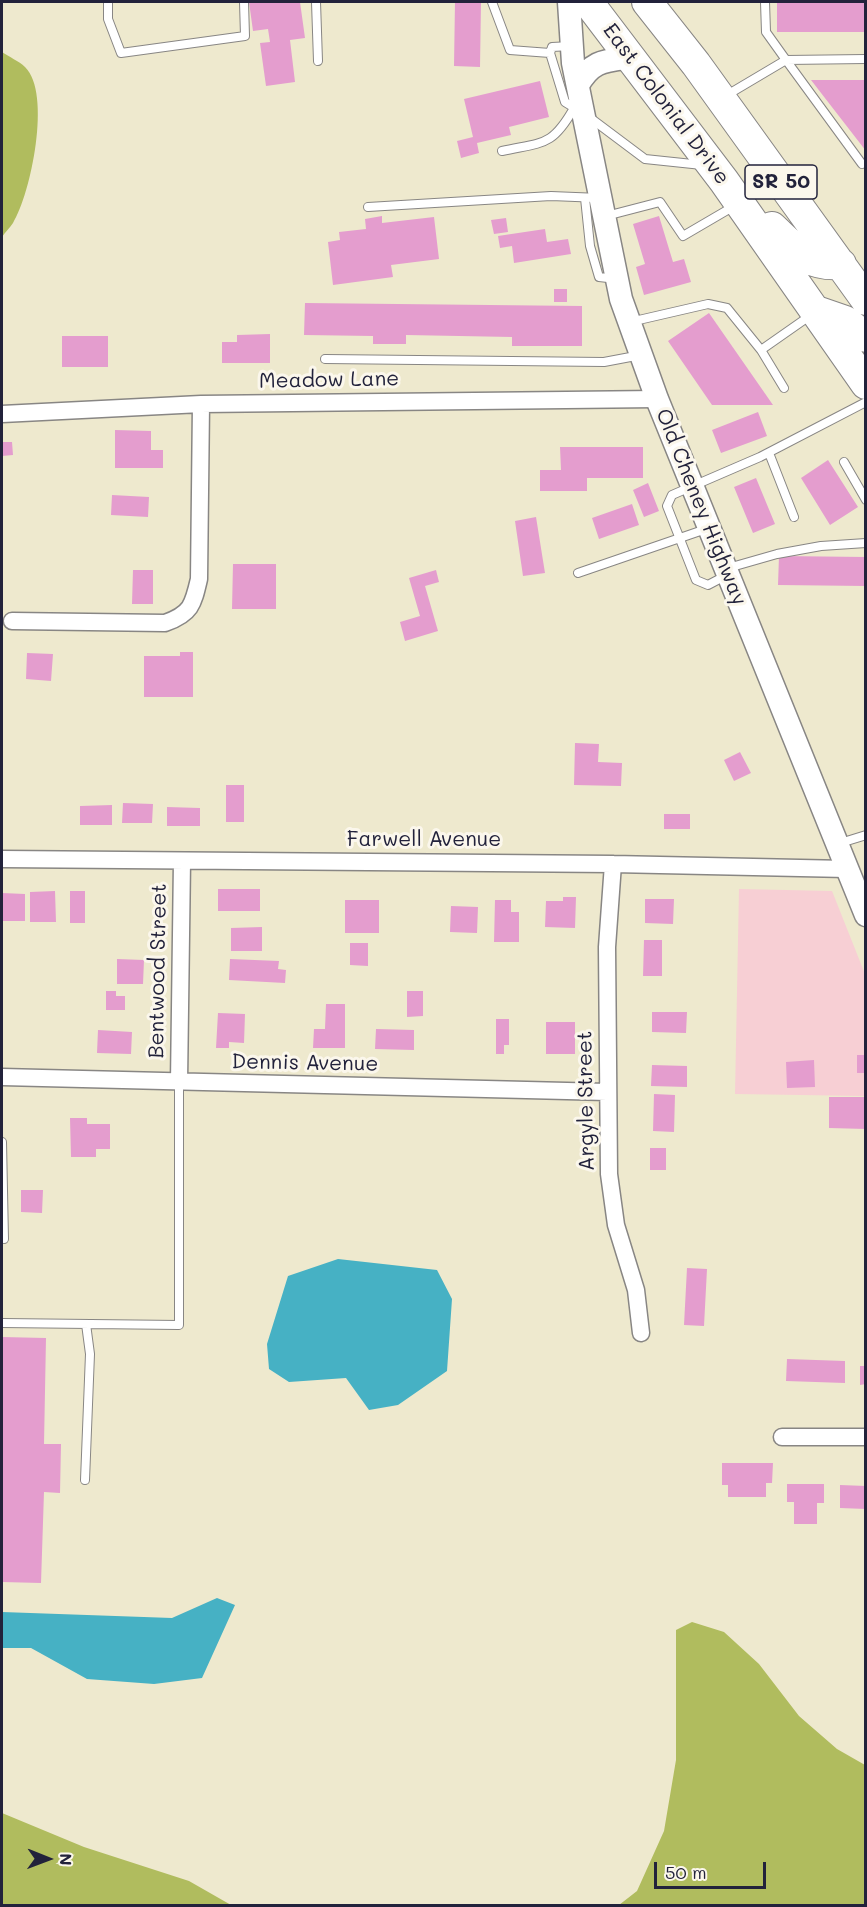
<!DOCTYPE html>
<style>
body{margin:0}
#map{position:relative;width:867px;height:1907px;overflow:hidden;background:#eee9ce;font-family:Mali,sans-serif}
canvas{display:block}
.frame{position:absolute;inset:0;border:3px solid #22223b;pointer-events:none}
.north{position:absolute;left:18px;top:1829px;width:60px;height:60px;-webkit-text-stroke:4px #fbf7ec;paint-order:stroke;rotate:91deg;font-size:16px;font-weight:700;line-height:24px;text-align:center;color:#22223b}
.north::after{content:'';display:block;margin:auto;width:21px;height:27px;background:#22223b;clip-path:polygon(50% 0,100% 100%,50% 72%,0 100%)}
.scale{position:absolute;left:654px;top:1862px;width:112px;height:27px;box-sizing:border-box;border:3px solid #22223b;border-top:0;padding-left:8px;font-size:18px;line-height:21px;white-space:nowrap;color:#22223b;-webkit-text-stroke:4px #fbf7ec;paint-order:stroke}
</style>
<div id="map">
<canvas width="867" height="1907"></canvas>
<div class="frame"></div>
<div class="north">N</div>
<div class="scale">50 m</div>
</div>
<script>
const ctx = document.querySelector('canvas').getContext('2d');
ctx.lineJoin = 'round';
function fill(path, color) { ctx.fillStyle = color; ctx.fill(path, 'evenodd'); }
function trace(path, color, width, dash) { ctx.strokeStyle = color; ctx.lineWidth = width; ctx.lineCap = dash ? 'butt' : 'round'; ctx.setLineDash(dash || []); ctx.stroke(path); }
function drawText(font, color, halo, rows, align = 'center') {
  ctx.font = font + ' Mali,sans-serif'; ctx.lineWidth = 6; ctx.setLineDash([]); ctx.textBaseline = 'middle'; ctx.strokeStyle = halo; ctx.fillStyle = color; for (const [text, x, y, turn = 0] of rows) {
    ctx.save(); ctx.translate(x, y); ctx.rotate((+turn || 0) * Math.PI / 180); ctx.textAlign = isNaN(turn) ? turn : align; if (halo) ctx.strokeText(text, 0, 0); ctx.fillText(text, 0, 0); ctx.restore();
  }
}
fill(new Path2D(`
 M739,889l93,2 33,83v122l-130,-2z`), '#f7cfd4');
fill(new Path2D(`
 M2,52c7,5 17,9 23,15 27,26 6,127 -12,156 -3,5 -8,9 -11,14z
 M692,1622l32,10 35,32 40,52 38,33 28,16v140h-246l18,-14 27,-60 12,-71v-130z
 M2,1813l82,34 105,34 42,24h-229z`), '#b0bc5e');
fill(new Path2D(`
 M338,1259l99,11 15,29 -5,72 -49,34 -29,5 -23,-32 -57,4 -20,-13 -2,-25 21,-68z
 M217,1598l18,7 -33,73 -48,6 -67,-5 -56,-31h-29v-36l170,6z`), '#46b1c4');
fill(new Path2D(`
 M249,2h51l5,36 -15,2 5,42 -29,4 -6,-43 10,-1 -2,-13 -15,2z
 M455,2h26l-1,65 -26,-1z
 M777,2h89v30h-89z
 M811,80h55v71z
 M540,81l9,36 -40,10 2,8 -34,8 2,10 -18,5 -4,-17 16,-4 -9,-38z
 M382,216v7l52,-6 5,42 -48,6 2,12 -60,8 -5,-43 12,-2 -1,-8 27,-3 -1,-10z
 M659,216l14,46 11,-3 7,23 -47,13 -8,-28 9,-3 -12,-40z
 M506,218l2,14 -14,2 -3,-14z
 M545,229l2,13 21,-3 3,15 -57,9 -2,-17 -12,2 -2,-12z
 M554,289h13v13h-13z
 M305,303l277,3v40h-70v-9l-106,-2v9h-33v-8l-69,-1z
 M709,313l64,92h-61l-44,-64z
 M270,334v29h-48v-21h15v-7z
 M62,336h46v31h-46z
 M758,412l9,24 -46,17 -9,-23z
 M115,430l36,1v19h12v18h-48z
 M2,442h10l1,13 -11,1z
 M560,447h83v31h-56v13h-47v-21h21z
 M828,460l30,47 -28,18 -29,-47z
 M756,478l19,46 -22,9 -19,-46z
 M648,483l11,28 -15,6 -11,-27z
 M112,495l37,2 -1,20 -37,-2z
 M632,504l7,21 -40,14 -7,-21z
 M536,517l9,56 -22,3 -8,-55z
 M779,556l87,1v29l-88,-1z
 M233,564h43v45h-44z
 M133,570h20v34h-21z
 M436,570l3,12 -14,4 13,45 -33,10 -5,-19 20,-6 -11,-38z
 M180,652h13v45h-49v-41h36z
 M27,653l26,1 -2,27 -25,-2z
 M575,743l24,1 -1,18 24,1 -1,23 -47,-1z
 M740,752l11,21 -17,8 -10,-21z
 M226,785h18v37h-18z
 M123,803l30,1 -1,19h-30z
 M112,805v20h-32v-19z
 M167,807l33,1v18h-33z
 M664,814h26v15h-26z
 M218,889h42v22h-42z
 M55,891l1,31h-26v-30z
 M70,891h15v32h-15z
 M2,893l23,1v27h-23z
 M563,897h13l-1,31 -30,-1 1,-26h17z
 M645,899h29l-1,25 -28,-1z
 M345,900h34v33h-34z
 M495,900h16v12h8v30h-25z
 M451,906l27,1 -1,26 -27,-1z
 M262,927v24h-31v-23z
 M644,940h18v36h-19z
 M350,943h18v23l-18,-1z
 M117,959l27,1 -1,24h-26z
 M230,959l49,2 -1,8 8,1 -1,13 -56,-3z
 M106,991h10v5h9v14h-19z
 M407,991h16v25l-16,1z
 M326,1004h19v44h-32l1,-19h11z
 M652,1012h35l-1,21 -34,-1z
 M218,1013l27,1 -1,29 -15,-1v6h-13z
 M496,1019h13v26h-5v9h-8z
 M546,1022h29v32h-29z
 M376,1029l38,1v20l-39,-1z
 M98,1030l34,2 -1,22 -34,-1z
 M857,1055h9v18h-9z
 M814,1060l1,27 -28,1 -1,-26z
 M652,1065l35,1v21l-36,-1z
 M654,1094l21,1 -1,37 -21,-1z
 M829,1097h37v32l-37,-1z
 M70,1118h17v6h23v25h-14v8h-25z
 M650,1148h16v22h-16z
 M21,1190h22l-1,23 -21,-1z
 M687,1268l20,1 -3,57 -20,-1z
 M2,1337l44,1 -2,106h17l-1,49 -16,-1 -3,91 -39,-1z
 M787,1359l58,2v22l-59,-2z
 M860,1366h6v18l-6,1z
 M722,1463h51l-1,20h-6v14h-38v-12h-6z
 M787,1484h37v19h-7v21h-23v-22h-7z
 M840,1485l26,1v23l-26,-1z`), '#e49dce');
const lane = new Path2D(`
 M108,2v17l13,34 124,-17 -1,-34
 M316,2l2,59
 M492,2l18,48 40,3
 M571,46l-19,1 -2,6 15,49 13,8
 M727,95l59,-35 -20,-28 -1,-30
 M589,117l56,42 57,6
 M502,151c41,-9 50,-4 72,-43
 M862,164l-76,-104 80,-1
 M585,198l5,48 9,31 18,2
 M368,207l183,-11 49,2
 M606,216l54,-14 23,34 53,-31
 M630,322l78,-18 19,4 34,42 50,-35
 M761,350l23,38
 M325,359l279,3 37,-7
 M769,453l25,64
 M844,462l22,38
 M728,568l49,-14 44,-8 45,-3
 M578,573l131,-45
 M727,575l-19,10 -12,-5 -29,-74 5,-11 88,-38 106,-55
 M837,844l29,-9
 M2,1142l2,97
 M2,1323l177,2v-243
 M85,1480l5,-126 -4,-30`);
const street = new Path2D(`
 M2,414l199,-10 456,-5
 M12,621l153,2c26,-9 28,-18 34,-44l2,-175
 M2,859l611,5 234,5
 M613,864l-6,83 2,227 7,51 20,65 5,43
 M2,1077l605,15
 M179,1082l3,-221
 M782,1437h84`);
const secondary = new Path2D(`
 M569,2l4,61 48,236 36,100 209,516
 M578,85c14,-25 27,-24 54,-28`);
const highway = new Path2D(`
 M588,2l136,179 142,203
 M647,2l49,62 170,236
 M772,227c24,22 34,40 69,37
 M816,311l29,10 21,16`);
trace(lane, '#888684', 10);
trace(street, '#888684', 19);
trace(secondary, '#888684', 25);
trace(highway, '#888684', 32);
trace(lane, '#fff', 8);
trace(street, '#fff', 16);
trace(secondary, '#fff', 22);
trace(highway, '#fff', 30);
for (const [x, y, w] of [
 [781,182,72]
]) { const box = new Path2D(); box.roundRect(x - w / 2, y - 17, w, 34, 4.5); ctx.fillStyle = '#fbf7ec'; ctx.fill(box); trace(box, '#22223b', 1.5); }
drawText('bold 20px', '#22223b', null, [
 ["SR 50",781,182]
]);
drawText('21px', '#22223b', '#fbf7ec', [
 ["East Colonial Drive",666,104,53],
 ["Meadow Lane",329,380,-1],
 ["Old Cheney Highway",701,507,68],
 ["Farwell Avenue",424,840],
 ["Bentwood Street",158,971,-89],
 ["Dennis Avenue",305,1063,1],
 ["Argyle Street",586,1101,-91]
]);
</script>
